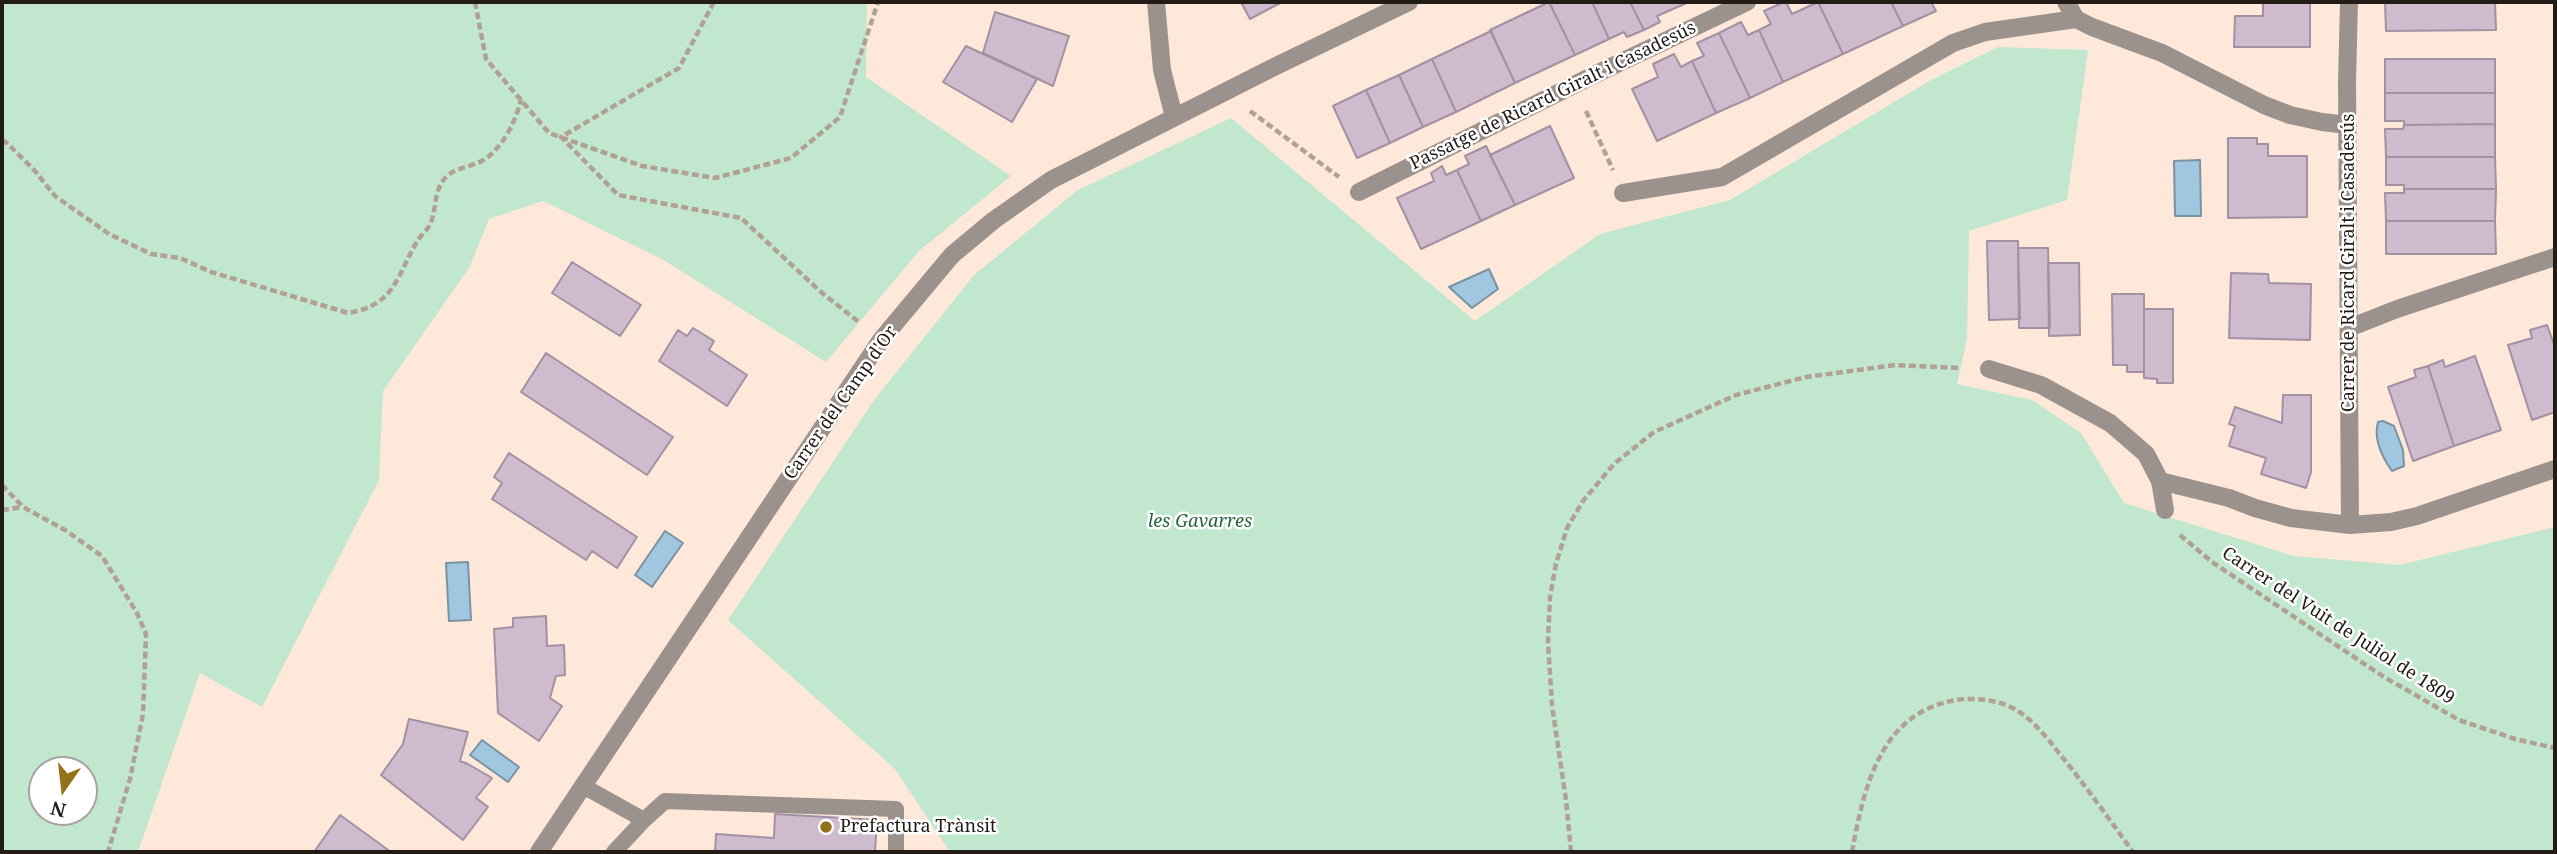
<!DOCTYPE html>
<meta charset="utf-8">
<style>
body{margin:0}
#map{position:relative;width:2557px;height:854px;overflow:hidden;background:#fee8d9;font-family:"Noto Serif",serif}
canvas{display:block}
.frame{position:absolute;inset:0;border:4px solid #231b16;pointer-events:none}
.north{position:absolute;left:28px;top:756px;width:70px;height:70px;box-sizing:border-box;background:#fff;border:2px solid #a7a4a2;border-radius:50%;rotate:194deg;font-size:19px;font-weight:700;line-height:28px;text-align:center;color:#231b16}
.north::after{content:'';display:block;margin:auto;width:24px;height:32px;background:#937219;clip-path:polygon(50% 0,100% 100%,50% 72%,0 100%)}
</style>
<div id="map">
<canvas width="2557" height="854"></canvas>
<div class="frame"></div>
<div class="north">N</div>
</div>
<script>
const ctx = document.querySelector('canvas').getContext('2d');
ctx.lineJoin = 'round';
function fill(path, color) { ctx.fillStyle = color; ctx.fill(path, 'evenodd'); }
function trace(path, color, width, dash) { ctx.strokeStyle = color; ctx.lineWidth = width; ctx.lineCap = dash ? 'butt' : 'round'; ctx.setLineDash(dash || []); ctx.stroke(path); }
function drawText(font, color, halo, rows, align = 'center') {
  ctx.font = font + ' "Noto Serif",serif'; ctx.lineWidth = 5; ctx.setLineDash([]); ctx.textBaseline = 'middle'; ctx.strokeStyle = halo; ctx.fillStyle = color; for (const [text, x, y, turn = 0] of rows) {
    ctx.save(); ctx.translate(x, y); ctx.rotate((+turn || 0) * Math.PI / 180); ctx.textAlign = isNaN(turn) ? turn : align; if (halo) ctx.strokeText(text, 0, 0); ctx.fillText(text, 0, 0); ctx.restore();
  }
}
fill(new Path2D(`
 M2,2h865l-1,75 145,99 -92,75 -93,111 -164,-103 -119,-58 -54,18 -20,49 -86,123 -4,89 -117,227 -62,-34 -62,179h-136zM42,770h42v42h-42z
 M1998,47l90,3 -21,150 -98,31 -2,108 -10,45 75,16 49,33 43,70 170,53 106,9 155,-38v325h-1605l-55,-83 -167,-149 146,-220 100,-125 104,-85 153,-72 244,203 125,-87 130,-34 201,-120z`), '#c1e7ce');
const water = new Path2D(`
 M2200,160l1,56h-26l-1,-55z
 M1489,269l9,20 -26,19 -23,-21z
 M2383,421l11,5 9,24 1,16 -12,5c-10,-14 -19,-31 -14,-49z
 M665,531l18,12 -31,44 -17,-12z
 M468,562l3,58 -22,1 -3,-58z
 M482,740l37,27 -11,15 -38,-27z`);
fill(water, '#a0c6e0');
trace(water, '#7a93a3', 2);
const building = new Path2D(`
 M1241,2h41l-32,17z
 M1549,2h43l17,37 -34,16z
 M1549,2l26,53 -60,28 -25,-53z
 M1592,2h38l14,28 -17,7 -3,-5 -15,7z
 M1630,2h59l-32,14 3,6 -16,8z
 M1784,2h2l6,12 26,-12 25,52 -60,28 -24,-52 12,-6 -7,-13z
 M1818,2h73l12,24 -60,28z
 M1891,2h40l5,9 -33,15z
 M2263,2h47v45h-76l1,-31h28z
 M2385,2h110l1,28 -110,1z
 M995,12l74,24 -16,50 -70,-33z
 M1741,22l7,13 11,-5 24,52 -33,16 -31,-65z
 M1491,31l24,52 -59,29 -24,-53z
 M1719,33l31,65 -34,15 -24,-52 12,-5 -7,-13z
 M966,46l71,33 -25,43 -69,-40z
 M1674,54l7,13 11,-6 24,52 -59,28 -25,-52 26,-12 -5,-13z
 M1432,59l24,53 -33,15 -24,-52z
 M2385,59h110v34h-110z
 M1399,75l24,52 -33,16 -24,-53z
 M1366,90l24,53 -33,15 -24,-52z
 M2385,93h110v31l-91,1v-4h-19z
 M2495,124v33h-109l-1,-28h18l1,-4z
 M1550,126l24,52 -59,27 -25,-50z
 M2228,138h29v6h11v12h39v61l-79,1z
 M1486,146l29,59 -34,16 -24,-51 12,-6 -4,-8z
 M2386,157h109l1,32h-92v-4h-18z
 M1442,166l4,9 11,-5 24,51 -60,28 -24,-51 37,-17 -3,-8z
 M2404,189h92l-1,32h-109l-1,-28h19z
 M2386,221h109l1,33h-110z
 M1987,241h31l2,78 -31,1z
 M2018,248h30l2,80h-31z
 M572,262l69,43 -21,31 -68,-43z
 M2048,263h31l1,72 -31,1z
 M2231,273l37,1 1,9 42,1 -1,56 -81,-2z
 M2112,294h32v78h-17v-7h-14z
 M2144,309h29v74h-16v-4l-13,-1z
 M2547,325l8,22v65l-23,8 -24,-75 24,-7 -2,-8z
 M693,328l21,13 -5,9 38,25 -20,31 -68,-45 19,-31 9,6z
 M546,353l127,84 -26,38 -126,-83z
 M2475,356l26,74 -47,16 -26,-80 15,-6 2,7z
 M2428,366l26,80 -41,15 -25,-74 28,-10 -2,-7z
 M2283,395h28v77l-5,16 -45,-14 5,-16 -37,-12 6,-20 -6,-2 6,-17 47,16z
 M509,453l128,84 -20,31 -25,-17 -6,9 -94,-61 10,-16 -8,-6z
 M546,616l1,30 17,-1 1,30 -9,1 -6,22 12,8 -23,35 -41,-28 -4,-84 19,-2v-9z
 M409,719l59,13 -8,29 8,3 24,14 -16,20 12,9 -25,33 -82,-65 22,-31z
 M775,814l102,6 -2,32h-160l1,-18 58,4z
 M340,815l51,37h-77z`);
fill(building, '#cebcce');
trace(building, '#a291a2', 2);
trace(new Path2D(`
 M475,2l11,57 63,74 93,33 73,12 76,-20 49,-41 38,-115
 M714,2l-35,66 -118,69 57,58 123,23 80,74 39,31
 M1250,111l89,66
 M1586,111l27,59
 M2,140l5,3 28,28 20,25 54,38 42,20 29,4 31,14 137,41c48,-8 48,-37 70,-73 4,-6 11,-11 13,-18 6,-15 2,-31 15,-45 11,-11 28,-10 39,-18 19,-13 31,-39 36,-59
 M2,485l21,22 42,23 37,26 35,57 9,21 -3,80 -13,65 -22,73
 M2,510l20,-3
 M2180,535l32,27 172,115 75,43 56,19 40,9
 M1571,852l-5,-52 -14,-95 -4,-63 2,-45 6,-33 11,-36 16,-27 31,-37 40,-32 82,-37 70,-18 89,-12 65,3
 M1852,852c12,-65 28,-139 104,-152 19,-3 45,0 62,11 17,11 29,27 41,42 26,32 50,66 74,99`), '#b1a095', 4.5, [7, 3.5]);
trace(new Path2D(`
 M583,786l61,34 21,-19 231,8v43
 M614,852l30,-32`), '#9c928d', 16);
trace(new Path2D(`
 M1156,2l6,68 12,47
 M2066,2l10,17 16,8 70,26 102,52 26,10 32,7 26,3
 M2349,2l-2,80 3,443
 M1359,192l237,-118 151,-72
 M1623,193l99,-16 231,-134 32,-11 91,-13
 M2349,328l48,-19 158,-52
 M1989,369l52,16 69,38 36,31 14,27 5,29
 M2160,481l69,17 26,10 36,10 59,7 41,-3 26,-6 138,-47
 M539,852l342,-512 71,-85 42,-35 57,-40 225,-114 133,-64`), '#9c928d', 18);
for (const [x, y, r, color] of [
 [826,827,7,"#937219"]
]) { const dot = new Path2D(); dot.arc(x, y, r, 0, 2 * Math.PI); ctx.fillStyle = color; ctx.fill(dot); trace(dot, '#fff', 2.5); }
drawText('18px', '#231b16', '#fff', [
 ["Passatge de Ricard Giralt i Casadesús",1553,96,-26],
 ["Carrer de Ricard Giralt i Casadesús",2349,263,-90],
 ["Carrer del Camp d'Or",841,403,-55],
 ["Carrer del Vuit de Juliol de 1809",2338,626,33]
]);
drawText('italic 18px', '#266443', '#fff', [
 ["les Gavarres",1200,522]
]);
drawText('18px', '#231b16', '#fff', [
 ["Prefactura Trànsit",840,827]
], 'left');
</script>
